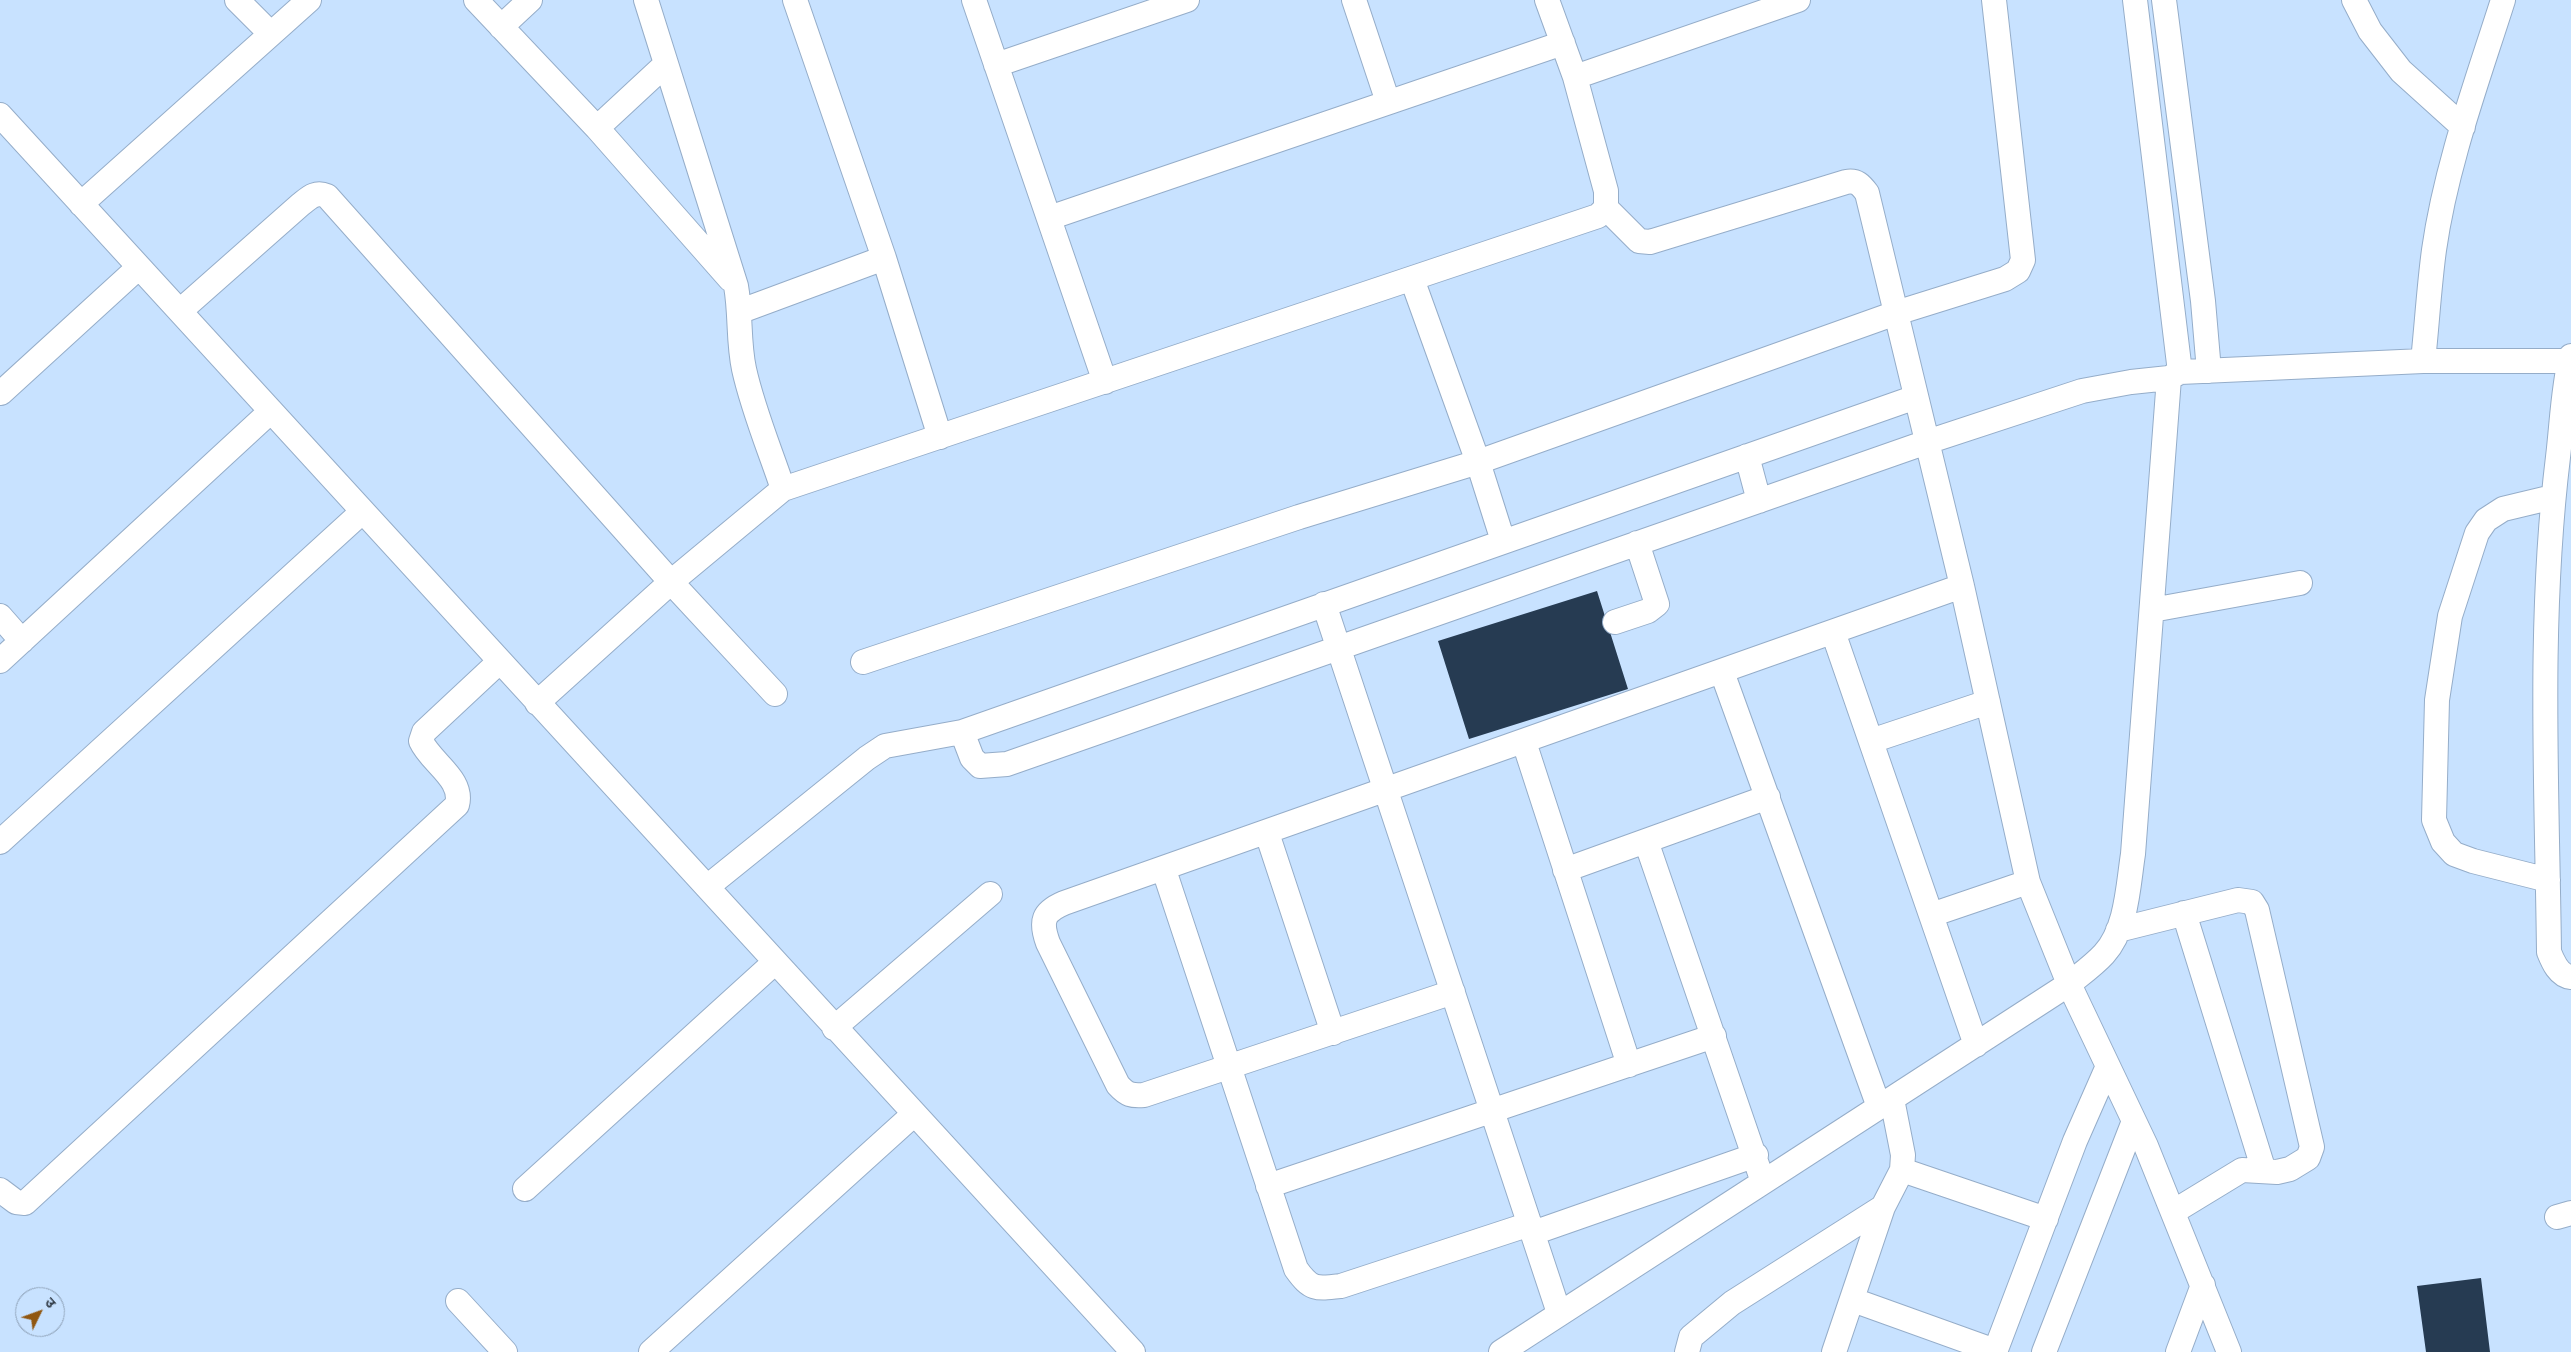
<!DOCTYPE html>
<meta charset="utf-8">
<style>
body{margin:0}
#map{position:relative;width:2571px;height:1352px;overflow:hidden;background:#c8e2ff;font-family:Jost,"Noto Sans Devanagari",sans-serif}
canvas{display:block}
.north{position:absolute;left:15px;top:1287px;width:50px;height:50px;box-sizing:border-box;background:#c8e2ff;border:1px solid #8c9fb5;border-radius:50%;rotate:48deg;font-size:14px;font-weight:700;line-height:20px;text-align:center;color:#313b46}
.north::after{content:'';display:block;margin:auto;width:18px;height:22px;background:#905711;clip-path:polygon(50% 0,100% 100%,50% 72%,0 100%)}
</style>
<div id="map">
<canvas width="2571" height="1352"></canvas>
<div class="north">उ</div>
</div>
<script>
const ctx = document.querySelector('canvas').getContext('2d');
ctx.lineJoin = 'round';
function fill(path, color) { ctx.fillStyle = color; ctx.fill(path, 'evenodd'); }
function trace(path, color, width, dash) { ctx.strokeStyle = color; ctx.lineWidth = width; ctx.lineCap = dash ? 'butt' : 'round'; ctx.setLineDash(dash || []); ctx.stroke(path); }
fill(new Path2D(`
 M1597,591l31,98 -159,50 -31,-98z
 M2481,1278l9,74h-64l-9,-66z`), '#263b52');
const minor = new Path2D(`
 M237,0l34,34
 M476,0l121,128 133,151
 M646,0l90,286c5,28 2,55 8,83 9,41 26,81 39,120
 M795,0l89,258 56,179
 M974,0l131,382
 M1354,0l34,102
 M2135,0l45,372
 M2164,0l39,301 6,70
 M2354,0l16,31 31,40 62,56
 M501,27l29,-27
 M996,65l191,-65
 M1575,77l223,-77
 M0,115l1133,1237
 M597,128l69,-64
 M81,204l228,-204
 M1606,208l33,33 11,1 196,-60c11,-2 15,3 21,11l95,393 66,296 41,102 77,162 83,206
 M1049,218l514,-175
 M1412,279l66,183 25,79
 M180,311l120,-106c9,-7 15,-14 27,-9l344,386 104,112
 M741,311l143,-53
 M2571,356c-8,32 -9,68 -13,101 -20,164 -11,330 -9,495 4,10 10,24 22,25
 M2423,361c4,-37 6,-74 11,-111 12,-85 43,-168 69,-250
 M1,393l138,-126
 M1747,456l12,45
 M1324,604l235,709
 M2152,610l148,-27
 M0,616l22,25
 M1615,622l33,-11 9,-7 -20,-61
 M1833,632l143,413
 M0,661l271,-250
 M863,662l436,-145 179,-55 418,-149 109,-34 13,-8 5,-11 -29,-260
 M1722,672l157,435
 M537,703l134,-121 112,-93 815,-273 8,-8v-17l-31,-114 -28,-77
 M962,732l10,26 8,8 27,-2 920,-322 155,-51 49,-9 38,-4 11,-6 243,-11h148
 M1871,741l117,-39
 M1524,742l105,323
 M1267,833l66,200
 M1646,841l117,341
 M0,842l362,-330
 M1164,870l132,399c15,21 20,20 45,17l189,-62
 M1565,870l203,-73
 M2548,880l-75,-19 -19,-7 -11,-12 -9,-22 3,-120 13,-84 27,-83 9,-13 17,-11 50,-12
 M707,887l160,-129 18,-12 77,-14 954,-335
 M2184,913l80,258
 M1931,915l97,-33
 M2118,930l120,-30 14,2 5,8 55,237 -4,11 -18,11 -13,3 -35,-2 -69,42
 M1453,992l-309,103c-12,1 -17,0 -26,-10l-70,-142c-8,-22 -5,-31 16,-40l898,-317
 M834,1028l156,-134
 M1902,1170l144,49
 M1268,1186l446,-150
 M525,1189l249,-226
 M0,1190l16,12 9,1 432,-398c7,-26 -26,-42 -36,-64l3,-9 75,-70
 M2557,1217l14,-4
 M1533,1233l223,-78
 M1853,1300l142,51
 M458,1301l47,51
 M651,1352l262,-237
 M1501,1352l568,-368c11,-9 25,-19 35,-30 23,-25 24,-68 29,-100l36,-476
 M1687,1352l4,-15 41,-34 151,-96
 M1834,1352l49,-145 19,-37 1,-15 -11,-56
 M1995,1352l80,-211 33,-75
 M2044,1352l90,-231
 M2178,1352l25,-67`);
trace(minor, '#95adc9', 26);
trace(minor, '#fff', 24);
</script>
